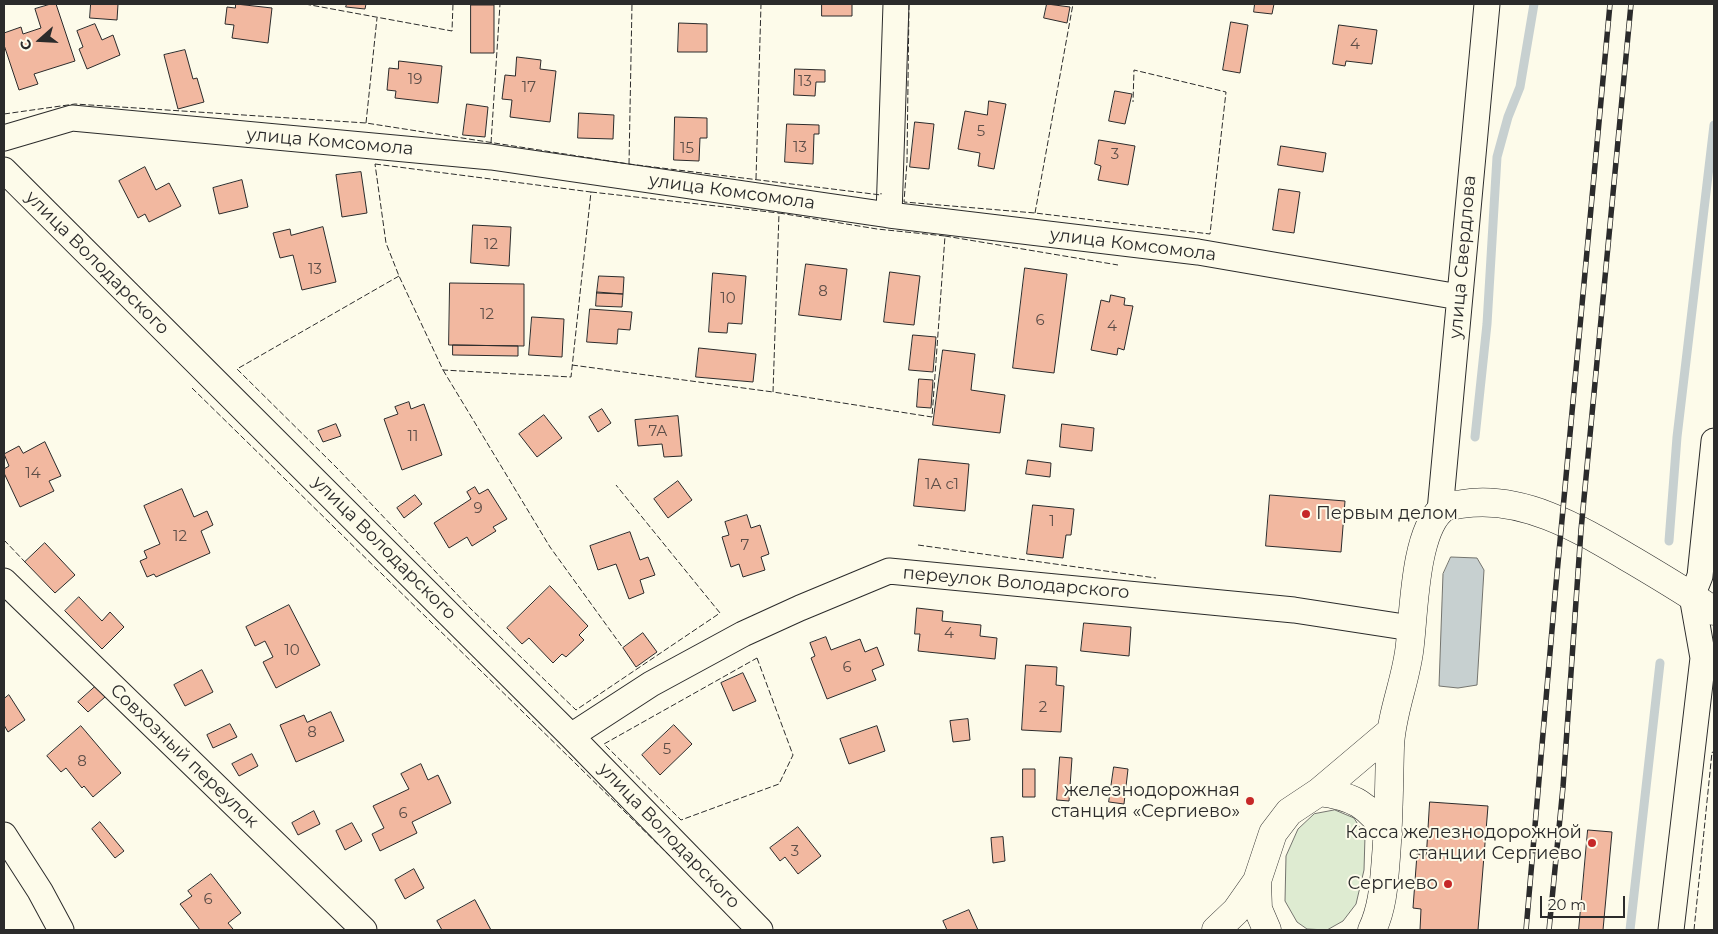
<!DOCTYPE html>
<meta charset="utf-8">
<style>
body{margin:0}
#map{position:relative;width:1718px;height:934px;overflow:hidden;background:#fdfbea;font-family:Montserrat,sans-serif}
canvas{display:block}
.frame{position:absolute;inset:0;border:5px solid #2b2b2b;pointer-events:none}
.north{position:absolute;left:15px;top:15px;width:50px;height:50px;-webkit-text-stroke:4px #fdfbea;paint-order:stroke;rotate:251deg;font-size:14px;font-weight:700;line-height:20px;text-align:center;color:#2b2b2b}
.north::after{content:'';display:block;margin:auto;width:18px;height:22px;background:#2b2b2b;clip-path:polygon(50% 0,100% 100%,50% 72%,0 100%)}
.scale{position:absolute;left:1540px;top:896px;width:85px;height:22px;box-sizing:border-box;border:2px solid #2b2b2b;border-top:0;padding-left:6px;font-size:15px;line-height:18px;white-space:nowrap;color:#2b2b2b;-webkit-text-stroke:4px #fdfbea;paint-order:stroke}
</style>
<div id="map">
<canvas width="1718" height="934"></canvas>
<div class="frame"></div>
<div class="north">С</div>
<div class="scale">20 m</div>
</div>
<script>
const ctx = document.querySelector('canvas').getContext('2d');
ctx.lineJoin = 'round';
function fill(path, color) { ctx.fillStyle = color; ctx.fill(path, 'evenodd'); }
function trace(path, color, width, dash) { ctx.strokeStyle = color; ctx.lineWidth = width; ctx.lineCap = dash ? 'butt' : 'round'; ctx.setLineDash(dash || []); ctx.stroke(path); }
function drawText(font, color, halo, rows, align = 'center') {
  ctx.font = font + ' Montserrat,sans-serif'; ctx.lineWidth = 4; ctx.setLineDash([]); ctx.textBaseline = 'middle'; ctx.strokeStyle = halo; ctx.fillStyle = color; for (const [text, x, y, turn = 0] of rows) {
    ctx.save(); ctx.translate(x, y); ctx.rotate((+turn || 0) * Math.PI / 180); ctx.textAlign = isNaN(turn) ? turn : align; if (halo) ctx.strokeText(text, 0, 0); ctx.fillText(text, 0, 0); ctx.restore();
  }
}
const green = new Path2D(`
 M1335,810l19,8 11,18 -1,34 -8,34 -13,17 -16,9 -20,-1 -10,-7 -12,-21 1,-45 12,-27 16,-15z`);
fill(green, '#deebd1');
trace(green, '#74746e', 1);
const water = new Path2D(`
 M1451,557l26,1 7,12 -7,115 -19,3 -19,-2 4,-112z`);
fill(water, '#c7d0d0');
trace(water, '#74746e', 1);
trace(new Path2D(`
 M1475,437l12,-113 10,-167 11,-40 12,-30 14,-83
 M1669,541l8,-104 37,-312
 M1630,930l30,-267`), '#c7d0d0', 9);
const building = new Path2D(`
 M51,4h5l19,57 -41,13 4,10 -19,6 -15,-45v-12l17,-6 2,7 18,-6 -6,-19z
 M91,4h27l-1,16 -27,-2z
 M236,4l36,4 -4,35 -36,-5 2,-13 -9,-1 2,-17 8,1z
 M347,4h19l-1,5 -19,-2z
 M822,4h30v12h-30z
 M1047,4l23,3 -3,16 -23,-5z
 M1255,4h19l-2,10 -18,-2z
 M471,5h23v48h-23z
 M1231,22l17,3 -8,48 -17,-3z
 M679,23l28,1v28h-29z
 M95,24l7,16 11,-5 7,20 -33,14 -8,-20 4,-2 -6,-16z
 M1339,25l38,5 -5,34 -26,-3 -1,5 -12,-2z
 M185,50l8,29 4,-1 7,24 -26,7 -14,-54z
 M517,57l24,3 -1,9 16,2 -6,51 -40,-5 2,-17 -10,-1 3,-24 10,1z
 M399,61l43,5 -4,37 -43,-5 1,-7 -9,-1 2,-22 9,1z
 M795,69l30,1v12h-9l-1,14 -21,-1z
 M1115,91l17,3 -7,30 -16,-3z
 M989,101l17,3 -12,65 -16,-3 2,-13 -22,-4 7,-38 22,4z
 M467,104l21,3 -3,30 -22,-2z
 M579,113l35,2 -1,24 -35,-1z
 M675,117l32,1v20h-7l-1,23 -25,-1z
 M915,122l19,2 -5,45 -19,-2z
 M787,124l32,1v9h-5l-1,30 -28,-2z
 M1099,140l36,6 -7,39 -30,-5 3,-14 -6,-2z
 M1281,146l45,7 -3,19 -45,-7z
 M145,167l11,23 13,-7 12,23 -32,16 -4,-8 -7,4 -19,-37z
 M361,172l6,41 -25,4 -6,-42z
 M242,180l6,27 -29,7 -6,-26z
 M1279,189l21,3 -6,41 -21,-3z
 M473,225l38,2 -2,39 -38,-3z
 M323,227l13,55 -34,8 -9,-35 -13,3 -7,-25 17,-4 1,6z
 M806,264l41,5 -6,51 -42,-5z
 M1025,268l42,6 -13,99 -41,-5z
 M890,272l30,4 -6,49 -30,-3z
 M713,273l33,3 -4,48 -14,-1 -1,10 -18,-1z
 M599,276l25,1 -1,17 -26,-1z
 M450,283l74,1v62l-75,-1z
 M597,292l26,2 -1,13 -26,-1z
 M1111,295l14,3 -1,7 9,1 -9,44 -6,-2 -1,7 -26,-5 10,-50 8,2z
 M590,309l42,3 -2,18 -12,-1 -1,15 -30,-2z
 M532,317l32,2 -2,38 -33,-2z
 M913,335l23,2 -3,35 -24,-2z
 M453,345l65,1v10l-65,-1z
 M699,348l57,6 -3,28 -57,-5z
 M943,350l32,4 -4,36 34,5 -5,38 -67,-8z
 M919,379l14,1 -2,28 -14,-1z
 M409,402l2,7 13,-5 18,51 -40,15 -18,-51 14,-5 -3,-7z
 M602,409l9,14 -13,9 -9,-15z
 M544,415l18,23 -25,19 -18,-23z
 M678,416l4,40 -18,1 -2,-13 -24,2 -3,-26z
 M336,424l5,12 -18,6 -5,-11z
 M1062,424l32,4 -2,23 -32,-4z
 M45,442l16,34 -12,5 5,10 -34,16 -16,-34v-4l5,-3 -5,-12 15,-8 4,7z
 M919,459l50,5 -4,47 -51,-5z
 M1028,460l23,3 -1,14 -24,-3z
 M678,481l14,19 -24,18 -14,-19z
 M475,487l4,7 9,-5 19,30 -14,8 3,4 -24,15 -5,-9 -18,11 -15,-25 37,-24 -4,-7z
 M182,489l12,28 13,-6 6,14 -12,6 9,22 -54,24 -2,-3 -7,3 -7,-16 7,-3 -3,-7 16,-7 -16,-38z
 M415,495l7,9 -18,14 -7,-10z
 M1270,495l75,6 -4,51 -75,-6z
 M1033,505l41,4 -3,26h-5l-3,23 -36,-4z
 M747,515l4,13 9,-3 9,29 -8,3 4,13 -22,7 -4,-13 -8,3 -9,-30 7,-2 -4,-13z
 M630,532l10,28 8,-3 7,18 -15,5 4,13 -15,6 -13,-35 -18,6 -8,-24z
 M45,543l30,32 -20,18 -30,-31z
 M550,586l38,40 -9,9 5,5 -18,17 -4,-3 -9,9 -24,-25 -7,6 -15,-16z
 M79,597l23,24 8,-9 14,15 -22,22 -37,-38z
 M289,605l31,60 -44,23 -13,-26 10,-5 -8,-16 -10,5 -9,-19z
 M917,608l26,3 -1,10 39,4 -1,11 17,2 -2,21 -77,-8 2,-17h-5z
 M1084,623l47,4 -2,29 -48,-5z
 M643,633l14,19 -21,15 -13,-19z
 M826,637l5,13 29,-11 5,13 12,-5 7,18 -12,5 4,10 -49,19 -16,-41 4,-2 -5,-13z
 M1026,665l31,2 -1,18 8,1 -3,46 -39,-2z
 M202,670l11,22 -28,14 -11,-21z
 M743,673l13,28 -23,10 -12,-28z
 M96,686l9,11 -17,15 -10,-10z
 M9,695l16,25 -17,12 -4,-7v-26z
 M331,712l13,29 -48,21 -16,-37 24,-10 3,7z
 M968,719l2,21 -17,2 -3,-21z
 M230,724l7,13 -24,11 -6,-13z
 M674,725l18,19 -32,31 -18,-20z
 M81,726l40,47 -28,24 -9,-11 -2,2 -16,-20 -5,4 -14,-16z
 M877,726l8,25 -36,13 -9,-25z
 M252,754l6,12 -19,10 -7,-12z
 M1060,757l12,1 -3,43 -12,-1z
 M421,764l7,16 10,-5 13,28 -39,19 5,11 -37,18 -8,-17 12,-6 -11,-22 36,-17 -8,-15z
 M1114,767l14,2 -4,35 -15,-2z
 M1023,769h12v28h-12z
 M1430,802l58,4 -10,124h-58l1,-21 -8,-1 4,-54 9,1z
 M314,811l6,13 -22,11 -6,-12z
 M100,822l24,29 -9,7 -23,-29z
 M352,823l10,18 -17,9 -9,-19z
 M798,827l23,29 -23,18 -13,-17 -5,4 -10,-13z
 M1588,830l24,2 -9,98h-24z
 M1003,837l2,24 -12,2 -2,-25z
 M414,869l10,19 -19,11 -10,-19z
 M211,874l30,39 -13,10 5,6 -1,1h-32l-20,-26 12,-8 -4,-5z
 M475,900l16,30h-49l-5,-9z
 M969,910l9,20h-31l-4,-9z`);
fill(building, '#f2b8a0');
trace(building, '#2b2b2b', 1);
const street = new Path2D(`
 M4,138l68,-20 419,39 398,58 309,37 261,45
 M4,170l567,566 189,194
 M889,215l7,-211
 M1440,511l47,-507
 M4,581l360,349
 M571,736l80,-52 92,-50 57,-26 89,-37 405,39 117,18
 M4,835l36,56 21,39
 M1671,930l32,-272 -11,-62 8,-20 14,-135`);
const secondary = new Path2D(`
 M1319,792c35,4 49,13 69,42
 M1257,881l1,28 9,21
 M1216,930l20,-19 21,-30 16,-48 16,-21 30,-20 71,-60
 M1372,930c11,-23 12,-48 14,-73 3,-37 3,-73 4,-110 1,-35 17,-68 20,-103 4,-34 5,-110 31,-134 5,-5 14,-5 21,-6 62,-10 121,27 172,57 27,16 54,32 80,50`);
trace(street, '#2b2b2b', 27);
trace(secondary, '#2b2b2b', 29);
trace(street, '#fdfbea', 25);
trace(secondary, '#fdfbea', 28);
const rail = new Path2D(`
 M1526,930l29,-335 55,-591
 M1549,930l14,-143 18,-257 50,-526`);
trace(rail, '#2b2b2b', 5.5);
trace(rail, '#fdfbea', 4, [11]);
trace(new Path2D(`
 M305,4l147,27 1,-27
 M909,4l-2,158 -3,40 131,11 175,21 16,-142 -92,-22 -1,32
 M4,114l71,-10 291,19 263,41 252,31v-2
 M366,123l11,-105
 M491,143l9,-139
 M375,164l216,28 -20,185 -128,-7 -44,-94 -13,-33z
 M629,164l3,-160
 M756,179l5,-175
 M591,192l188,21
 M779,213l98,16 68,7 -13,181 -159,-25z
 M1035,213l38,-209h-4
 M945,236l173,29
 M399,276l-162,93 101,100 133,140 105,101 144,-97 -104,-128
 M572,365l201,27
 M443,370l107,177 73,101
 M192,388l479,469
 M4,540l21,22
 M918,545l238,33
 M757,658l36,97 -14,29 -98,36 -77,-76z
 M1694,930l18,-178 2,1`), '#2b2b2b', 1, [6, 2.5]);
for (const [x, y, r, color] of [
 [1306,514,5,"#c62828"],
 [1250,801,5,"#c62828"],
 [1592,843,5,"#c62828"],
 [1448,884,5,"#c62828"]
]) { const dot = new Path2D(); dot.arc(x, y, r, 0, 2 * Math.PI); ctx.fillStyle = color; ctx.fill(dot); trace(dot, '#fdfbea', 2); }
drawText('15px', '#5d4e48', null, [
 ["4",1355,45],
 ["19",415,80],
 ["13",805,82],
 ["17",529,88],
 ["5",981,132],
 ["13",800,148],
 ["15",687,149],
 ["3",1115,155],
 ["12",491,245],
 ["13",315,270],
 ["8",823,292],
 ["10",728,299],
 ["12",487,315],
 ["6",1040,321],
 ["4",1112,327],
 ["7А",658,432],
 ["11",413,437],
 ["14",33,474],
 ["1А с1",942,485],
 ["9",478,509],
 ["1",1052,522],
 ["12",180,537],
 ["7",745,546],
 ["4",949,634],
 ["10",292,651],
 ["6",847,668],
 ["2",1043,708],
 ["8",312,733],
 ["5",667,750],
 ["8",82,762],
 ["6",403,814],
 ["3",795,852],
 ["6",208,900]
]);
drawText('18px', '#2b2b2b', '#fdfbea', [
 ["улица Комсомола",330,142,5],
 ["улица Комсомола",732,192,8],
 ["улица Комсомола",1133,245,7],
 ["улица Свердлова",1463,257,-85],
 ["улица Володарского",97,263,45],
 ["улица Володарского",384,548,45],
 ["переулок Володарского",1016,583,5],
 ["Совхозный переулок",184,756,44],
 ["улица Володарского",669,836,46]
]);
drawText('18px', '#2b2b2b', '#fdfbea', [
 ["Первым делом",1316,514,"left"],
 ["железнодорожная",1240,791],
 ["станция «Сергиево»",1240,812],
 ["Касса железнодорожной",1582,833],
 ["станции Сергиево",1582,854],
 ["Сергиево",1438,884]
], 'right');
</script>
